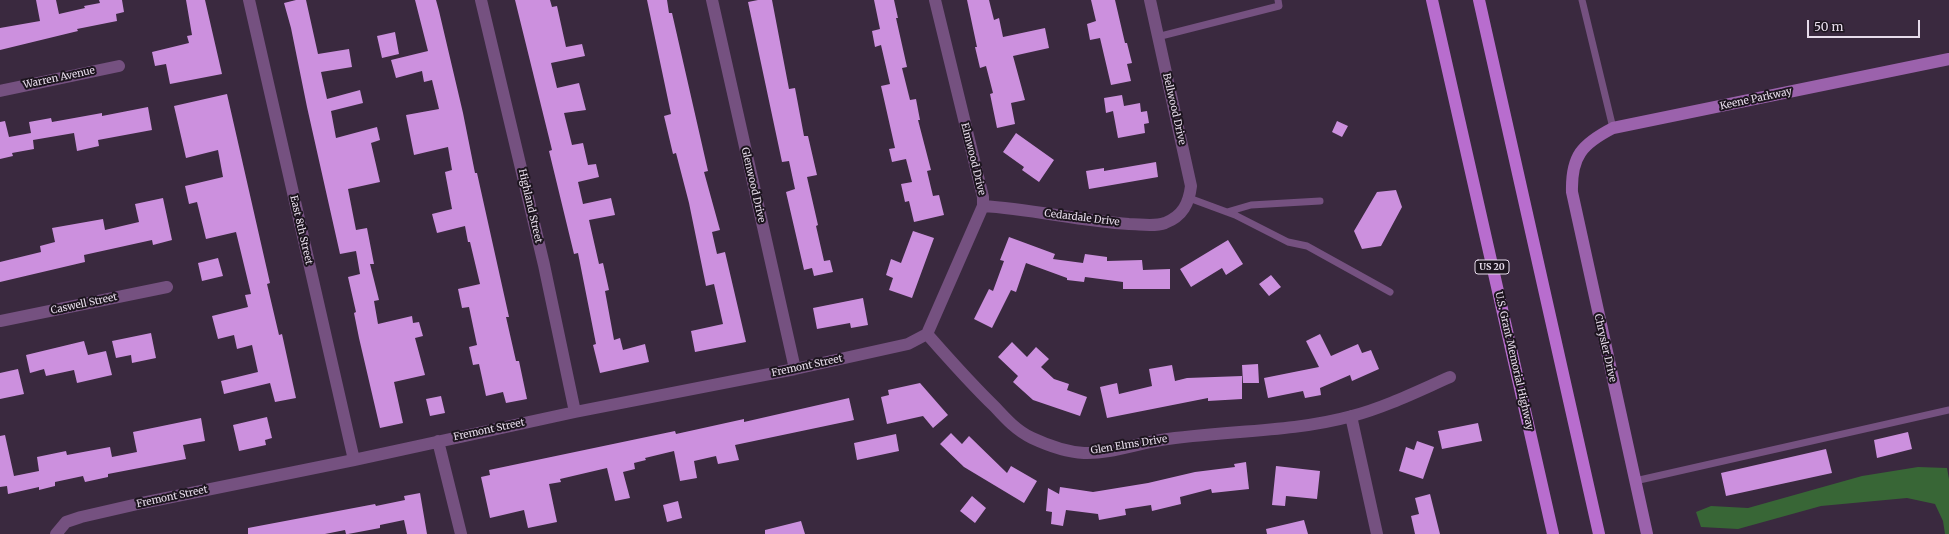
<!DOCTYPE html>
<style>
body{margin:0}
#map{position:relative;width:1949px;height:534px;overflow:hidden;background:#3a293f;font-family:Merriweather,serif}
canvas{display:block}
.scale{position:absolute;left:1807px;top:20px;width:113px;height:18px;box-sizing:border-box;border:2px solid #e7dceb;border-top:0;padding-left:5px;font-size:12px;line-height:14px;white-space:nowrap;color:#e7dceb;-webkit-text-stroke:3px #1d151f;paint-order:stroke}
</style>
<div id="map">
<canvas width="1949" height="534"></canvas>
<div class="scale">50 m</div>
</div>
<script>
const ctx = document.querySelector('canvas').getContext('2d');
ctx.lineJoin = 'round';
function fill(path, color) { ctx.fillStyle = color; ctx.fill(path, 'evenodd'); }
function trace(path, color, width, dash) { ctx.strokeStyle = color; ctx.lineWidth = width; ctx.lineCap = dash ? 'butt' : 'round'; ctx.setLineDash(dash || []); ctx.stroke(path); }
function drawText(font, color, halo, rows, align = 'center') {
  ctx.font = font + ' Merriweather,serif'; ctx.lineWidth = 4; ctx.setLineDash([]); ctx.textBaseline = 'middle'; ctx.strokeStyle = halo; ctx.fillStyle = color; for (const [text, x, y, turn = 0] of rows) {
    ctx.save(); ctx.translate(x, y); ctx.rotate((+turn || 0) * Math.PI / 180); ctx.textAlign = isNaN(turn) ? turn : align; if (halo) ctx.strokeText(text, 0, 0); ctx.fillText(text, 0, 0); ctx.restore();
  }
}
fill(new Path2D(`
 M1918,467l29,1 2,11v55h-4l-2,-13 -8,-17 -28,-6 -86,8 -83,23 -37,-2 -5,-15 15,-6 37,2 114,-32z`), '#386636');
fill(new Path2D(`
 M36,0h20l3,14 26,-6 -1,-2 16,-3 -1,-3h23l2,12 -8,2 1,7 -40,8 1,2 -78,19v-22l40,-7z
 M186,0h19l17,74 -52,10 -4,-20 -11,2 -3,-14 37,-9 -2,-7 5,-1z
 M296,0h10l12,54 31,-5 3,18 -31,5 6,27 33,-9 3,13 -32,8 5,27 41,-11 3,13 -9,3 9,39 -32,7 8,41 11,-2 7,36h-4l9,36 -5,1 4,23 34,-8 1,7 6,-1 4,14 -8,2 10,37 -31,7 9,41 -23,5 -21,-90 -5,-25 2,-1 -8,-35 12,-3 -4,-23 -16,3 -33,-147 -16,-79 -7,-25z
 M415,0h21l3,11 24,102 12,60h2l32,144h-3l10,44h3l8,38 -21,4 -3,-11 -17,4 -7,-32 -6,1 -4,-18 8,-2 -8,-38 -7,1 -4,-19 22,-5 -10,-42h-2l-3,-16 -28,7 -5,-19 20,-5 -7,-37 7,-2 -4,-23 -34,8 -8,-40 33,-6 -7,-29 -8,2 -2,-11 -26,7 -5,-18 37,-9z
 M515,0h35l2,7 5,-1 9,41 16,-3 3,12 -34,7 6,25 22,-5 7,27 -22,3 8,32 11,-2 5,22 8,-1 3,13 -21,5 5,22 28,-6 4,17 -26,5 10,44 4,-1 6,27 -4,1 9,49 6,-2 3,12 22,-6 4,18 -49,11 -7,-28 3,-1 -18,-91 -4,1 -25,-103 3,-1z
 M647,0h20l2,13h3l36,158 -4,1 16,58 -8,2 5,22 8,-2 21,90 -51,10 -4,-21 32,-7 -9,-40 -8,2 -17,-83 -13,-50 -3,1 -9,-38 7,-2z
 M758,0h14l17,89 6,-1 9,48h4l9,39 -10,2 11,48 -2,1 8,35 6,-1 3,12 -19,4 -2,-8 -8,2 -18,-78 9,-3 -6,-28 -7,1 -34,-160z
 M874,0h20l4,18h-2l11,49 -5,1 8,32 6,-1 4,21h-2l13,50 -4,1 6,25 6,-1 5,20 -30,7 -5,-21 -4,1 -4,-18 11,-2 -6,-23 -14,3 -3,-13 6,-1 -14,-62 9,-2 -9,-39 -6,2 -3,-16 8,-2z
 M967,0h22l5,20 5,-2 4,19 42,-9 4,20 -36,8 12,44 -14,3 4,21 -18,4 -7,-34 3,-1 -7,-27 -6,2 -5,-21h2z
 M1091,0h24l10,43h2l5,20 -5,1 4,17 -20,4 -11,-47 -10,2 -3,-16 9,-3z
 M395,32l4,22 -17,4 -5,-22z
 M227,94l43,189 -3,1 12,51 3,-1 14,64 -21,4 -5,-19 -46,11 -3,-13 37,-9 -6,-27 -15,4 -3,-14 -16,4 -6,-23 36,-9 -3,-12 6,-1 -15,-62 -30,7 -9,-37 -8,2 -4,-18 38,-9 -5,-27 -32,8 -12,-52z
 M1122,95l2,11 16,-3 1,9 6,-1 2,12 -5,1 1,9 -27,5 -5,-27 -7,2 -2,-15z
 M148,107l4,23 -54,10 1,6 -22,5 -3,-18 -41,7 1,9 -22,4 1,3 -13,3v-37l5,-1 4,16 22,-4 -2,-11 22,-4 1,4 50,-9v3z
 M1337,121l11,5 -6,11 -10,-5z
 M1016,133l38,27 -15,22 -17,-12 2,-3 -21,-15z
 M1156,162l2,15 -69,12 -3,-18 18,-3v3z
 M1396,190l6,17 -21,39 -19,3 -8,-18 23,-39z
 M163,198l9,42 -19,5 -1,-5 -68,15 1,7 -85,20v-20l41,-10 -1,-6 15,-4 -3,-14 51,-9 2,11 34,-8 -4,-18z
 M913,231l21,7 -22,60 -23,-8 4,-12 -7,-3 5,-16 10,4z
 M1009,237l46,17 -2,5 30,4 2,-9 22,3v4l35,-1 1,10 27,-1v20h-47v-7l-38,-5 -1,5 -17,-2v-2l-41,-15 -10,29 -5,-2 -19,38 -18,-9 15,-30 4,2 11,-30 -4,-1z
 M1228,240l15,24 -17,11 -4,-7 -31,19 -11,-18z
 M218,258l5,18 -21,5 -4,-18z
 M1271,275l10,12 -12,9 -10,-12z
 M863,298l5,27 -17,3 -1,-5 -33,6 -4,-21z
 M151,333l5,25 -24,5 -1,-8 -15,3 -4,-17z
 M1320,334l11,22 27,-12 4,9 9,-3 8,19 -27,12 -2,-6 -30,13 1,7 -16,3 -2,-7 -35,7 -4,-20 55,-11 -13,-26z
 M84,341l4,14 18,-4 6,24 -35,8 -3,-13 -28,6 -2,-7 -14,4 -4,-18z
 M1012,342l15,15 9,-10 13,12 -8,8 13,12 15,5 -2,6 20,7 -7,19 -47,-16 -20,-18 5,-6 -20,-19z
 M1258,364l1,19h-16l-1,-18z
 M1172,365l3,16 12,-3 55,-2v23l-34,2v-3l-101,20 -7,-31 17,-4 2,11 33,-8 -3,-17z
 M18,369l6,25 -24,5v-26z
 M920,383l28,32 -15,13 -10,-12 -36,8 -6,-27 8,-2 -1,-5z
 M441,396l4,17 -15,3 -4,-17z
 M849,398l5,22 -119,25 4,15 -21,4 -2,-8 -22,5 3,17 -17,3 -6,-30 -29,7 1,2 -12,3 1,6 -12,3 7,26 -15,3 -8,-33 -47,11 1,3 -12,2 8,38 -29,6 -4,-18 -34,8 -9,-41 9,-2 -1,-5 186,-39 1,3 68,-15v3z
 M267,417l5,21 -7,2 1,5 -27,6 -6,-26z
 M201,418l4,23 -22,4 3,14 -78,15v3l-23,5 -2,-6 -28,6v4l-16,4v-3l-31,7 -1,-8 -7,1v-51l5,-1 9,41 25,-5 -2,-14 29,-6 1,4 43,-8 2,10 25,-5 -4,-20z
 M1478,423l4,18 -40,8 -4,-18z
 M1908,432l4,17 -35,9 -3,-18z
 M951,433l11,11 7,-8 38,37 4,-7 26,15 -13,22 -60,-36 -24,-23z
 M896,434l3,17 -42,9 -3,-17z
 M1417,441l17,6 -11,32 -24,-8 7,-24 8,3z
 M1826,449l6,24 -106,23 -5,-23z
 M1246,462l3,27 -37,4 -1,-4 -31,8 1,7 -29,7 -1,-6 -26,4 1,6 -27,5 -1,-6 -32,-4 -3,16 -12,-2 1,-12 -6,-1 2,-23 11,6 1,-7 33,5 55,-9 47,-11 40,-5 -1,-3z
 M1276,466l44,5 -3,28 -31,-3 -1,10 -13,-1z
 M420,493l7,41h-20l-3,-14 -24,5v3l-32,6h-2l-1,-4 -20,4h-77v-6l127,-24 1,2 29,-6 -1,-4z
 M1430,494l10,40h-25l-4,-18 8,-2 -4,-16z
 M972,496l14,12 -11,15 -15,-12z
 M678,501l4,17 -15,4 -4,-17z
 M1304,520l4,14h-41l-1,-5z
 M801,521l4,13h-40v-4z`), '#cc90de');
trace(new Path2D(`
 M1582,0l31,128
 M1157,37l122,-31 -1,-6
 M1189,198l46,17 53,27 19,4 83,46
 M1227,212l24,-7 69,-4
 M1635,481l314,-71`), '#755180', 7);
trace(new Path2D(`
 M249,0l105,460
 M481,0l63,265 31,147
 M712,0l83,369
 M0,91l119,-25
 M983,206c49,3 97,15 146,18 11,0 25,3 36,-1 18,-7 24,-20 26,-37l-41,-186
 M0,321l167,-34
 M927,334c22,25 44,50 68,73 11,12 22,24 37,31 15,7 34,14 52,15 26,1 51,-9 77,-13 63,-10 129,-7 191,-24 34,-9 66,-25 98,-39
 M927,334l56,-128v-9l-48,-197
 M1351,416l26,118
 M438,441l23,93
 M56,534l10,-12 15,-5 61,-14 212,-43 221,-48 220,-43 113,-25 19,-10`), '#755180', 12);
trace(new Path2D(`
 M1647,534l-75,-342c-1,-36 10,-48 41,-64l336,-69`), '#9b62ac', 12);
trace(new Path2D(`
 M1432,0l121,534
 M1479,0l120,534`), '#b86dce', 12);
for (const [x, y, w] of [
 [1492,267,34]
]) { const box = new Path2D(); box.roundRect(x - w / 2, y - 7, w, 14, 3); ctx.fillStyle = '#1d151f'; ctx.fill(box); trace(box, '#e7dceb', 1); }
drawText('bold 9px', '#e7dceb', null, [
 ["US 20",1492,267]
]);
drawText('10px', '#e7dceb', '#1d151f', [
 ["Warren Avenue",59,78,-12],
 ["Keene Parkway",1756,99,-12],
 ["Bellwood Drive",1174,109,77],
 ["Elmwood Drive",973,159,76],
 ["Glenwood Drive",753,185,77],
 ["Highland Street",530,206,77],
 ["Cedardale Drive",1082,218,7],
 ["East 8th Street",301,230,77],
 ["Caswell Street",84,304,-12],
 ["Chrysler Drive",1605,348,77],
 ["U.S. Grant Memorial Highway",1514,361,77],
 ["Fremont Street",807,366,-12],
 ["Fremont Street",489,430,-12],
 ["Glen Elms Drive",1129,445,-9],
 ["Fremont Street",172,497,-12]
]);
</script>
